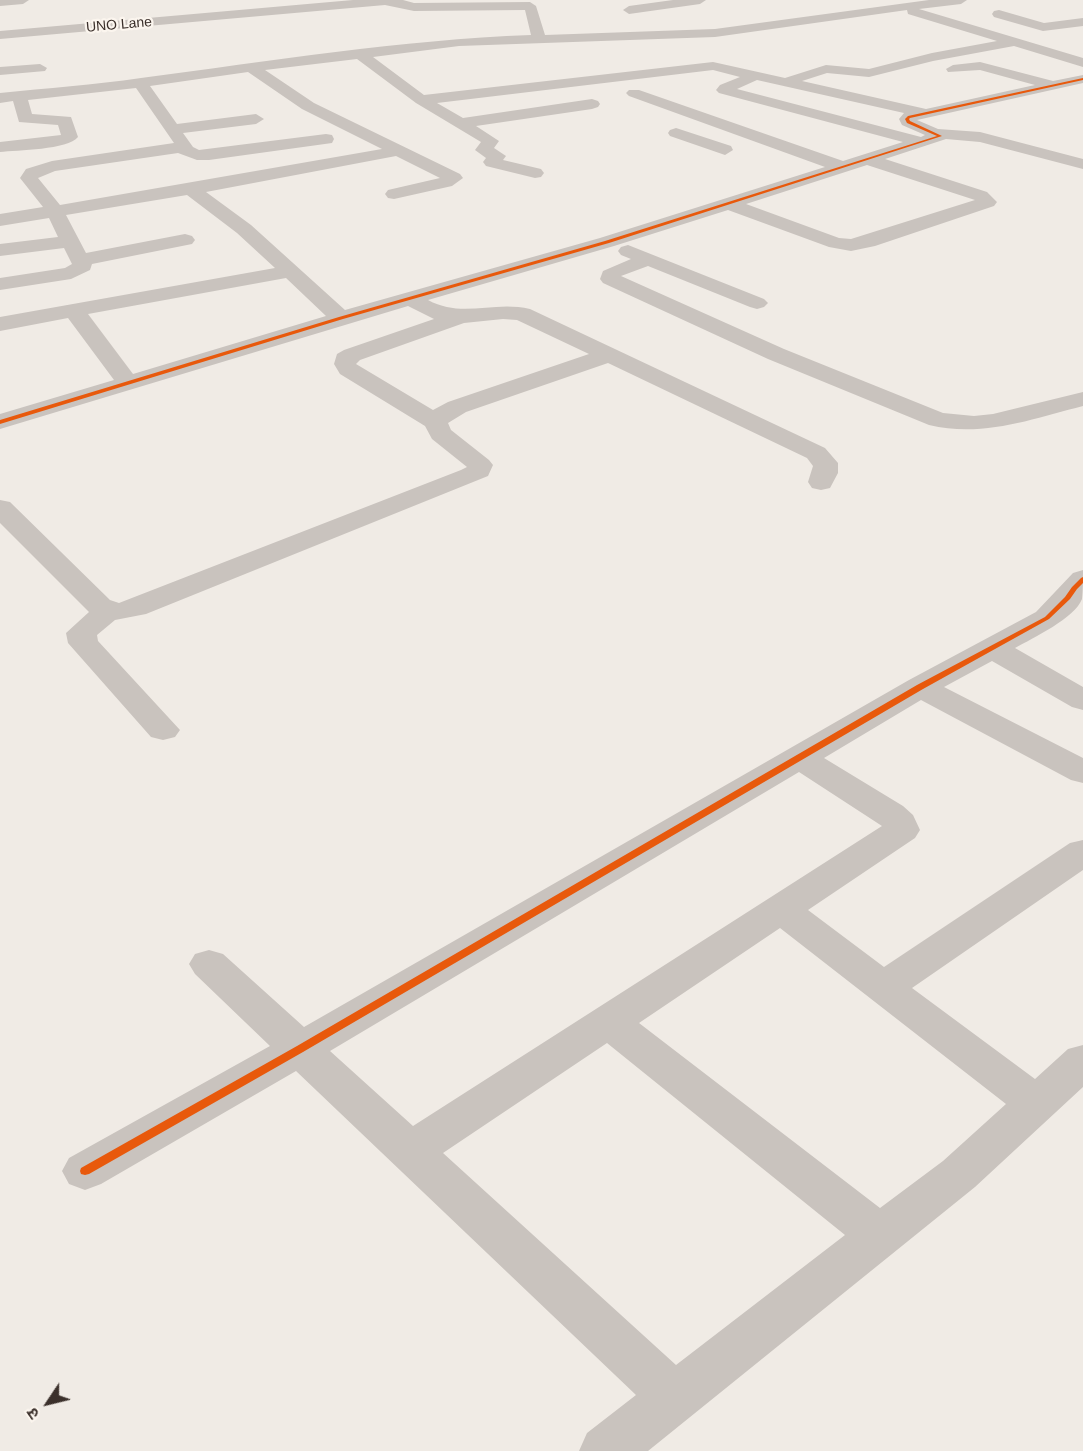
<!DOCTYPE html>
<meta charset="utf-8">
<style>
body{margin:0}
#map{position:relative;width:1083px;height:1451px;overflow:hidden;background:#f0ebe5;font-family:Arial,"Noto Sans Devanagari",sans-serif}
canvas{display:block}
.north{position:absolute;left:18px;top:1373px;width:60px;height:60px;-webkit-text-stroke:4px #fbf5ee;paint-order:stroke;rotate:235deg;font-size:16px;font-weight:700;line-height:24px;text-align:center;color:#3b302b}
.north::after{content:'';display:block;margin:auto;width:21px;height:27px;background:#3b302b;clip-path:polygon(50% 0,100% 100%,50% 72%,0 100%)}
</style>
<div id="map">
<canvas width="1083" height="1451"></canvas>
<div class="north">उ</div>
</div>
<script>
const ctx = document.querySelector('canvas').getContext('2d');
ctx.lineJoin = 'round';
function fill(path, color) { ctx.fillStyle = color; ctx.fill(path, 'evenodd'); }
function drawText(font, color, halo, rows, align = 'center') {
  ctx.font = font + ' Arial,sans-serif'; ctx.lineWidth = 4.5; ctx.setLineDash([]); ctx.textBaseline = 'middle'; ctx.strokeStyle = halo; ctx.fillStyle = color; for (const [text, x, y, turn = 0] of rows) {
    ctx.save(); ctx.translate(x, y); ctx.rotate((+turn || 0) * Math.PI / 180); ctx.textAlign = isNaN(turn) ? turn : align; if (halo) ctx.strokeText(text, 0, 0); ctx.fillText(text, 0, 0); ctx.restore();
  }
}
fill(new Path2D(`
 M0,0h29l-6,4 -23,2z
 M353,0h50l11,3 116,-1 6,4 9,29 170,-6 214,-29h38l-6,4 -42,5 164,49v9l-69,-21 -81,15 -64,16 -42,-4 -25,8 124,28 109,-24 -55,-15 -32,2 -2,-3 7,-4 27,-3 73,19 30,-6v8l-166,37 21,9 42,3 103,27v10l-103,-27 -34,-3 -61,20 102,33 10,10 -3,4 -119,40 -24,5 -22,-4 -101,-37 -114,36 -186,54c35,19 65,0 102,9l295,139 13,15v10l-8,15 -9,2 -9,-2 -4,-6 5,-16 -6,-8 -199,-95 -142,49 -18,11 3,7 38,30 4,5 -5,11 -342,138 -31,6 -18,15 1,6 82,89 -5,7 -12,3 -12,-3 -83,-94 -2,-10 23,-21 -89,-89v-23l10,2 100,98 9,3 342,-133 6,-3 -35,-28 -7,-13 -85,-52 -6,-10 3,-10 7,-4 90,-31 -26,-13 -408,123v-15l114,-34 -46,-62 -68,13v-14l275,-49 -38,-35 -50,-38 -121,20 20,38 99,-19 7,2 3,4 -3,4 -100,20 -2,6 -19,9 -71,11v-12l65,-10 7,-4 -8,-16 -64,8v-12l58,-7 -9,-19 -49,8v-12l43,-7 -23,-29 6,-9 26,-8 122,-18 -38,-55 -108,12 4,14 39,3 7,20c-10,13 -61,13 -78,15v-10l61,-7 -3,-10 -39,-3 -6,-21 -13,2v-10c47,-5 94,-8 141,-15 130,-17 259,-38 390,-43l-6,-25 -111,1 -29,-6 -385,34v-8zM907,10l1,4 89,27 -65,12 -63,16 -43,-4 -41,13 -72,-16 -289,33 -51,-38 86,-11 256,-9zM357,59l59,44 65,39 -6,8 11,8 -3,4 3,4 49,12 6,-1 3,-4 -3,-4 -38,-9 3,-4 -12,-8 5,-7 -23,-15 116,-17 6,-2 2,-3 -2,-3 -6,-2 -129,19 -26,-15 276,-33 27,7 -20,8 -4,5 3,3 184,49 -60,19 -204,-71h-10l-3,3 3,3 196,71 -225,71 -255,72 -94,-85 -45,-33 190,-36 44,22 -52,12 -3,4 3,4 6,1 58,-13 11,-8 -3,-4 -146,-71 -49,-33zM248,72l54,37 80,40 -322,56 -22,-27 17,-7 123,-18 19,7h12l123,-17 2,-4 -2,-4 -6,-1 -127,16 -6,-3 -10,-14 73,-9 8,-5 -8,-5 -79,10 -27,-38zM757,80l147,33 -5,6 3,6 23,10 -4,2 -184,-48zM867,165l108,35 -124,39 -12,-1 -93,-34zM286,278l40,38 -193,58 -45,-60zM503,319l14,1 72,34 -141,48 -15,8 -77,-46 4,-4 104,-37z
 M673,0h33l-6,4 -71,10 -6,-4 6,-4z
 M999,10l45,13 39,-5v8l-40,5 -49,-14 -2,-3 2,-3z
 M40,64l7,4 -2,3 -45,4v-8z
 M676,128l55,18 2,4 -8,5 -55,-19 -2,-3 2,-3z
 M628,245l136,54 4,4 -4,4 -7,2 -7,-2 -102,-41 -27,10 163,73 159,64 31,3 19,-2 90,-22v14c-51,13 -101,32 -154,19l-161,-66 -165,-76 -3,-4 3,-8 28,-12 -10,-4 -3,-4 3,-4z
 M1083,570c0,8 0,21 -1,29 -7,19 -49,39 -67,49l68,39v23l-11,-3 -80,-46 -48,26 139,71v25l-12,-3 -150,-80 -97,58 79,48 10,9 7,15 -5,8 -107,72 76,57 186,-124 13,-3v30l-171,118 123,91 33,-30 15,-4v42l-108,100 -327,264h-69l8,-18 49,-38 -340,-324 -195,113 -16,6 -16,-6 -7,-13 7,-13 201,-112 -75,-72 -6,-10 6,-10 14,-4 14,4 81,73 605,-347 127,-68 37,-39zM799,772l83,54 -469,300 -83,-75zM780,928l226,176 -63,57 -63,47 -241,-185zM607,1043l238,192 -169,130 -233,-212z`), '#c9c3be');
fill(new Path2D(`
 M1083,78v2l-173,38 -1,1 1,2 32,15 -333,107 -266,76 -343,105v-4l339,-103 266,-76 332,-105 -30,-13 -2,-4 3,-3z
 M1083,577v6l-6,6 -7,10 -21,20 -126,70 -620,363 -214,122 -4,1 -4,-1 -1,-3 1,-3 216,-122 620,-361 128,-68 20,-20 7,-10 9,-9z`), '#e8590c');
drawText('14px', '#3b302b', '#fbf5ee', [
 ["UNO Lane",119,25,-5]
]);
</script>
